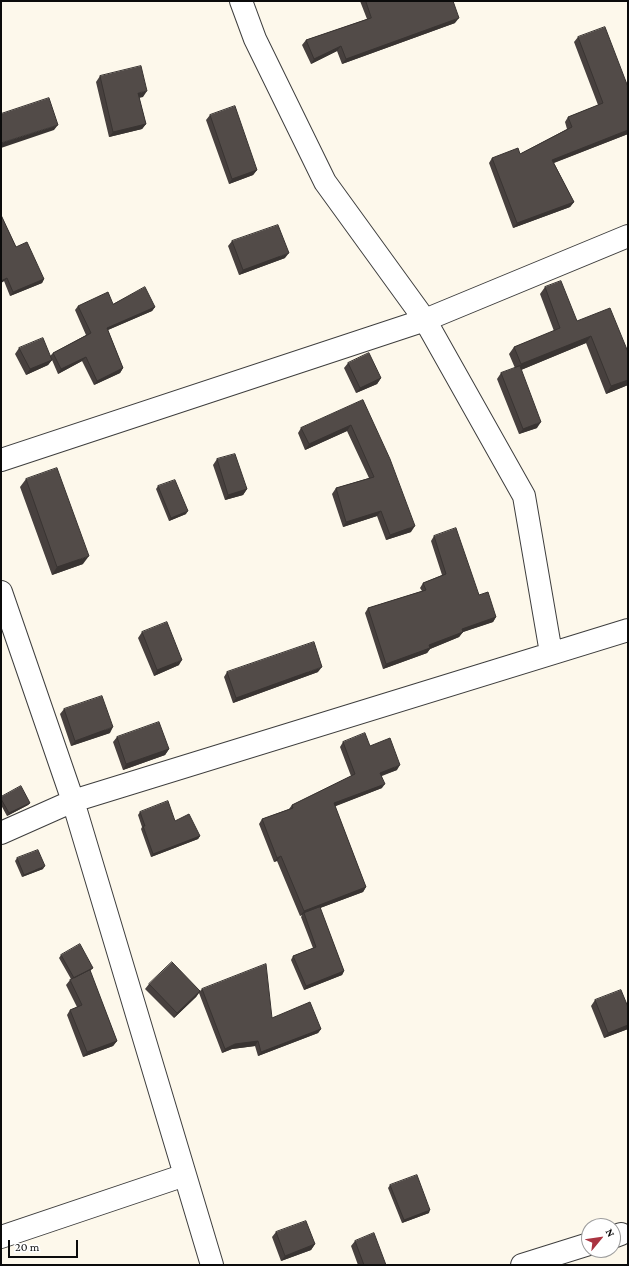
<!DOCTYPE html>
<style>
body{margin:0}
#map{position:relative;width:629px;height:1266px;overflow:hidden;background:#fdf8eb;font-family:"Crimson Pro",serif}
canvas{display:block}
.frame{position:absolute;inset:0;border:2px solid #0b0b0b;pointer-events:none}
.north{position:absolute;left:581px;top:1218px;width:40px;height:40px;box-sizing:border-box;background:#fff;border:1px solid #9d9d9d;border-radius:50%;rotate:61deg;font-size:11px;font-weight:700;line-height:16px;text-align:center;color:#0b0b0b}
.north::after{content:'';display:block;margin:auto;width:14px;height:18px;background:#aa3441;clip-path:polygon(50% 0,100% 100%,50% 72%,0 100%)}
.scale{position:absolute;left:8px;top:1240px;width:70px;height:18px;box-sizing:border-box;border:2px solid #0b0b0b;border-top:0;padding-left:5px;font-size:12px;line-height:14px;white-space:nowrap;color:#0b0b0b;-webkit-text-stroke:3px #fff;paint-order:stroke}
</style>
<div id="map">
<canvas width="629" height="1266"></canvas>
<div class="frame"></div>
<div class="north">N</div>
<div class="scale">20 m</div>
</div>
<script>
const ctx = document.querySelector('canvas').getContext('2d');
ctx.lineJoin = 'round';
function trace(path, color, width, dash) { ctx.strokeStyle = color; ctx.lineWidth = width; ctx.lineCap = dash ? 'butt' : 'round'; ctx.setLineDash(dash || []); ctx.stroke(path); }
function fill(path, color) { ctx.fillStyle = color; ctx.fill(path, 'evenodd'); }
const minor = new Path2D(`
 M241,1l14,38 70,143 100,138 99,176 27,157
 M1,460l424,-140 203,-84
 M1,592l72,209 139,464
 M1,833l72,-32 555,-171
 M1,1237l184,-62
 M613,1237l8,-3
 M522,1265l67,-21`);
trace(minor, '#3e3e3e', 24);
trace(minor, '#fff', 22);
fill(new Path2D(`
 M360,1h93l2,22 -113,41 -5,-13 -26,13 -9,-19 4,-5 61,-21z
 M578,37l50,50v47l-74,29 20,39 -4,5 -57,21 -24,-65 3,-5 28,-4 47,-25 -2,-7 3,-5 30,-12 -24,-63z
 M100,76l43,21h-4l7,27 -4,5 -33,8 -13,-55z
 M210,115l47,55 -4,5 -24,9 -23,-64z
 M1,215l15,32 28,32 -2,4 -32,13 -6,-15 -3,2z
 M232,241l53,17 -46,17 -11,-29z
 M545,287l32,34 51,31v33l-22,9 -20,-51 -65,27 16,58 -18,6 -22,-55 4,-6 14,-5 -6,-14 5,-7 40,-16 -14,-37z
 M113,304l42,3 -3,4 -44,19 15,38 -3,5 -26,12 -12,-24 -24,13 -6,-14 -4,5 -22,10 -11,-21 4,-6 31,8 3,-3 33,-18 -11,-25 3,-4z
 M348,363l33,15 -4,6 -21,9 -12,-25z
 M363,400l48,132 -25,8 -9,-24 -34,11 -11,-33 4,-6 33,-10 -22,-47 -42,19 -7,-17 3,-5z
 M217,459l30,30 -4,6 -18,5 -12,-35z
 M26,479l57,85 -31,11 -32,-88z
 M158,486l28,28 -17,7 -13,-32z
 M434,536l45,59 17,22 -3,5 -30,10 -4,5 -29,12 -3,4 -44,16 -18,-56 3,-5 54,-17 -2,-3 3,-5 19,-8 -11,-34z
 M142,632l37,33 -25,11 -16,-38z
 M227,672h91l-85,31 -9,-26z
 M64,709l46,24 -39,13 -11,-32z
 M117,737l52,12 -4,6 -42,15 -10,-28z
 M343,742l27,4 27,24 -15,6v12l-47,18 31,81 -3,5 -43,16 24,63 -2,4 -38,15 -13,-30 2,-4 20,-8 -12,-31 1,-2 -2,1 -23,-55 -3,1 -15,-38 3,-5 27,-10 3,-4 59,-29 -11,-29z
 M1,797l29,6 -2,2 -21,11 -6,-11z
 M140,812l60,24 -2,3 -47,18 -10,-28 1,-2 -4,-12z
 M17,858l26,11 -21,8 -7,-16z
 M61,955l32,13 -3,3 27,70 -4,5 -30,11 -16,-42 3,-5 7,-3 -11,-22 4,-5 1,-1 -12,-21z
 M149,984l51,7 2,-2 70,29 49,11 -3,4 -60,23 -3,-10 -23,3 -10,4 -23,-60 -3,4 -22,21 -29,-29z
 M595,1000l33,7v22l-24,9 -13,-32z
 M390,1185l39,28 -27,10 -14,-35z
 M276,1232l39,12 -4,6 -30,11 -9,-24z
 M355,1241l31,24h-28l-7,-19z`), '#47403e');
fill(new Path2D(`
 M459,18l-4,5 -113,41 4,-5z
 M341,46l-4,5 -26,13 3,-5z
 M147,91l-4,6 -8,2 3,-6z
 M146,124l-4,5 -33,8 4,-5z
 M58,125l-4,5 -53,18v-5z
 M628,130v4l-80,31 4,-5z
 M257,170l-4,5 -24,9 3,-5z
 M574,202l-4,5 -57,21 4,-5z
 M289,253l-4,5 -46,17 4,-5z
 M7,278l-3,3 -3,2v-2z
 M44,279l-2,4 -32,13 3,-4z
 M155,307l-3,4 -49,21 4,-4z
 M591,336l-5,7 -70,29 5,-8z
 M86,357l-4,4 -24,13 3,-5z
 M52,360l-4,5 -22,10 4,-6z
 M123,368l-3,5 -26,12 3,-4z
 M381,378l-4,6 -21,9 4,-5z
 M628,380v5l-22,9 5,-8z
 M541,422l-4,6 -18,6 4,-5z
 M351,425l-4,6 -42,19 4,-6z
 M247,489l-4,6 -18,5 3,-5z
 M188,511l-2,3 -17,7 2,-3z
 M381,511l-4,5 -34,11 3,-5z
 M415,526l-4,6 -25,8 4,-5z
 M89,556l-6,8 -31,11 5,-8z
 M496,617l-3,5 -30,10 -4,5 -29,12 -3,4 -44,16 3,-5 43,-19 33,-16z
 M182,660l-3,5 -25,11 3,-6z
 M322,667l-4,5 -85,31 3,-5z
 M113,727l-3,6 -39,13 4,-5z
 M169,749l-4,6 -42,15 3,-6z
 M400,765l-3,5 -20,7 3,-4z
 M385,784l-3,4 -51,20 3,-5z
 M30,803l-2,2 -21,11 2,-3z
 M200,836l-2,3 -47,18 2,-3z
 M281,856l-4,5 -3,1 3,-4z
 M45,866l-2,3 -21,8 2,-2z
 M366,887l-3,5 -59,22v-1l-2,2 -2,1 4,-5z
 M344,971l-2,4 -38,15 2,-4z
 M200,991l-4,6 -22,21 3,-5z
 M628,1025v4l-24,9 4,-5z
 M321,1029l-3,4 -60,23 3,-4z
 M117,1041l-4,5 -30,11 4,-5z
 M258,1041l-3,5 -23,3 -10,4 3,-4 10,-5z
 M430,1210l-1,3 -27,10 2,-3z
 M315,1244l-4,6 -30,11 4,-5z`), '#393432');
const building = new Path2D(`
 M366,1h87l6,17 -113,41 -5,-13 -27,13 -8,-19 65,-22z
 M605,27l23,60v43l-76,30 22,42 -57,21 -25,-65 26,-10 2,6 52,-27 -4,-10 35,-14 -25,-66z
 M141,66l6,25 -9,2 8,31 -33,8 -13,-56z
 M49,98l9,27 -57,18v-29z
 M235,106l22,64 -25,9 -22,-64z
 M1,215l15,32 11,-5 17,37 -31,13 -6,-14 -6,3z
 M278,225l11,28 -46,17 -11,-29z
 M561,281l16,40 33,-13 18,44v28l-17,6 -20,-50 -70,28 -7,-17 46,-19 -15,-41z
 M145,287l10,20 -48,21 16,40 -26,13 -11,-24 -25,12 -8,-16 38,-20 -13,-27 30,-14 5,12z
 M43,338l9,22 -22,9 -11,-21z
 M369,353l12,25 -21,10 -12,-25z
 M520,366l21,56 -18,7 -22,-56z
 M363,400l27,59 25,67 -25,9 -9,-24 -35,11 -10,-34 38,-11 -23,-52 -42,19 -8,-16z
 M235,454l12,35 -19,6 -11,-36z
 M57,468l32,88 -32,11 -31,-88z
 M175,480l13,31 -17,7 -13,-32z
 M456,528l23,67 9,-3 8,25 -34,12 1,3 -34,13 1,3 -44,16 -18,-56 58,-18 -3,-7 23,-9 -12,-38z
 M167,622l15,38 -25,10 -15,-38z
 M314,642l8,25 -86,31 -9,-26z
 M102,696l11,31 -38,14 -11,-32z
 M159,722l10,27 -43,15 -9,-27z
 M365,733l5,13 20,-8 10,27 -20,8 5,11 -51,19 32,84 -62,24 -23,-55 -4,2 -15,-39 31,-11 -1,-3 63,-31 -12,-32z
 M21,786l9,17 -21,10 -8,-14v-2z
 M168,801l7,20 14,-7 11,22 -47,18 -10,-28h2l-5,-14z
 M38,850l7,16 -21,9 -7,-17z
 M320,907l24,64 -38,15 -13,-30 23,-9 -12,-34z
 M80,944l13,24 -19,10 -13,-23z
 M172,962l28,29 -23,22 -28,-29z
 M266,964l6,54 38,-16 11,27 -60,23 -3,-11 -23,3 -10,5 -23,-60z
 M90,970l27,71 -30,11 -17,-42 12,-5 -12,-25z
 M621,990l7,17v18l-20,8 -13,-33z
 M417,1175l13,35 -26,10 -14,-35z
 M306,1221l9,23 -30,12 -9,-24z
 M374,1233l12,32h-22l-9,-24z`);
fill(building, '#524b48');
trace(building, '#393432', 1);
</script>
